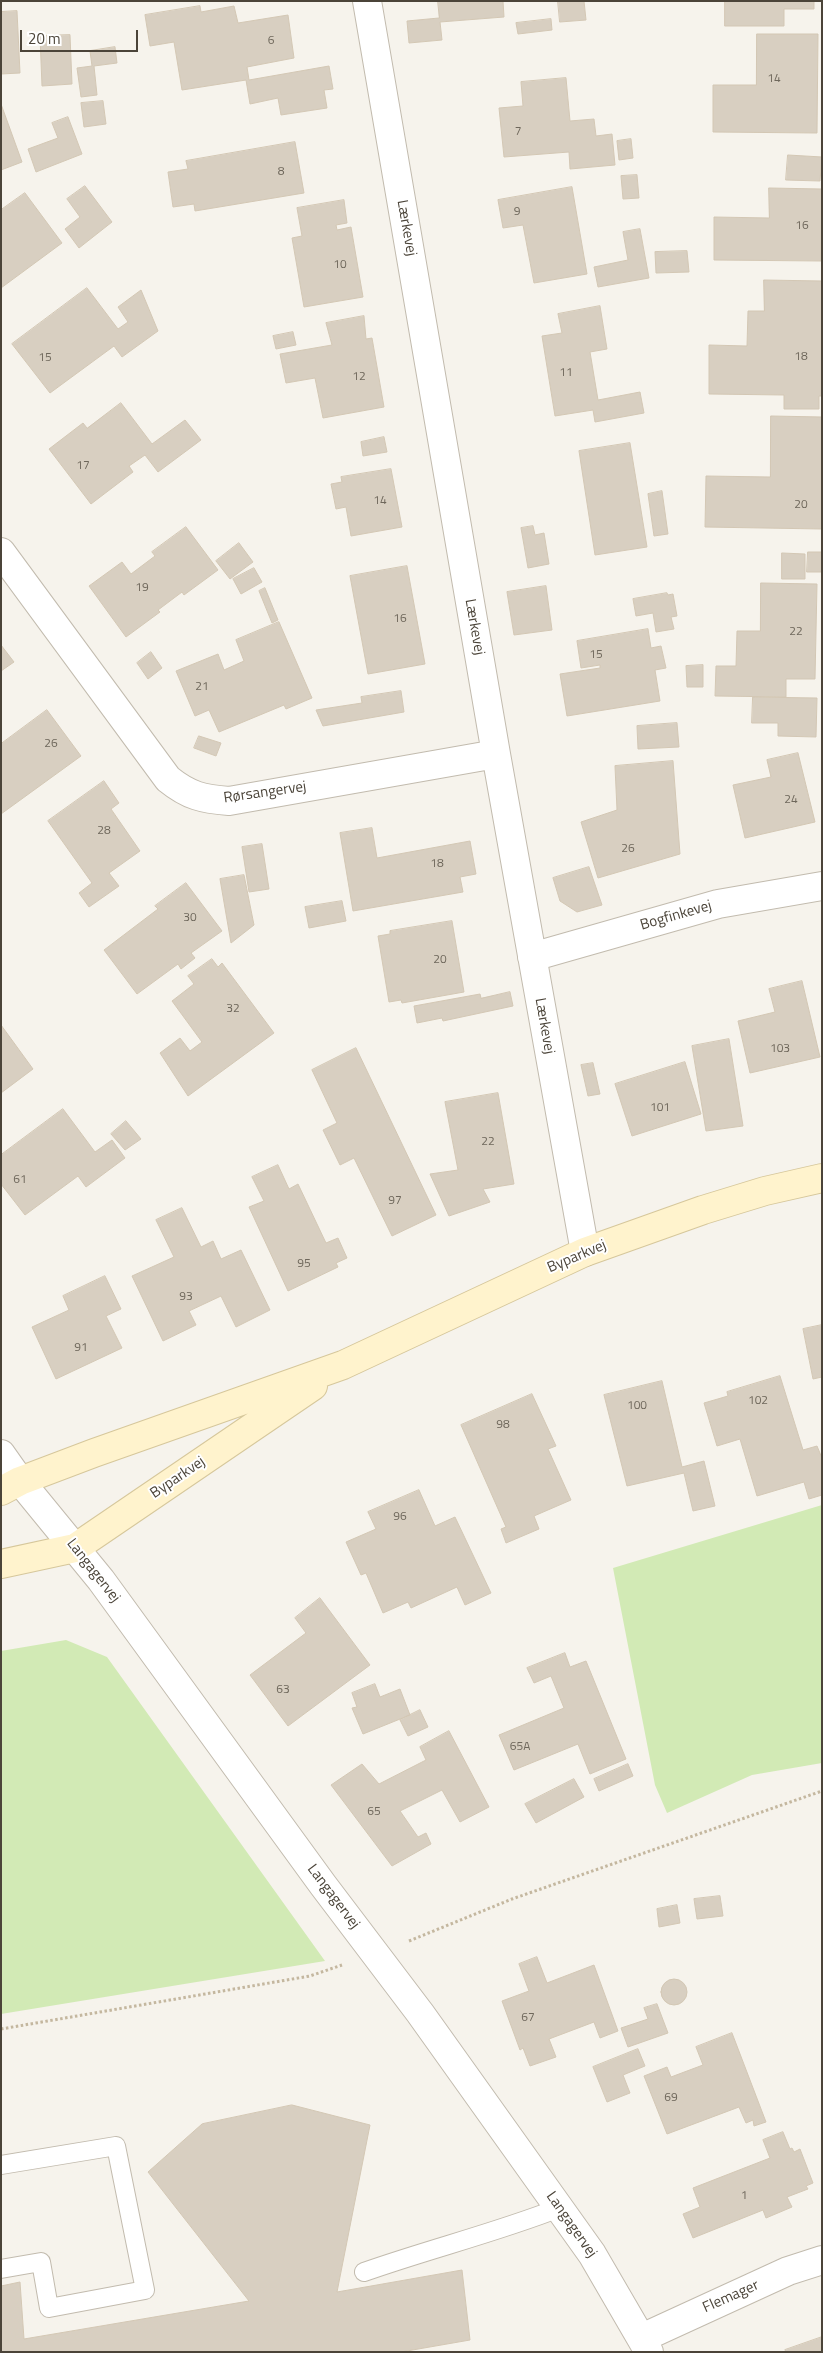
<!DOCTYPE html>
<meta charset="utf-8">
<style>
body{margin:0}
#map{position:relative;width:823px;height:2353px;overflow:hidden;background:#f6f3ec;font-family:"Titillium Web",sans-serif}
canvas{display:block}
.frame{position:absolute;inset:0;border:2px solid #4b4439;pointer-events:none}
.scale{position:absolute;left:20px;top:30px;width:118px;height:22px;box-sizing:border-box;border:2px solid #4b4439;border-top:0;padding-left:6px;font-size:15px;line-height:18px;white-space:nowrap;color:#4b4439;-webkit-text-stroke:4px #fff;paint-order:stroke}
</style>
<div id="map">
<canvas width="823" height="2353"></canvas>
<div class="frame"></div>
<div class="scale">20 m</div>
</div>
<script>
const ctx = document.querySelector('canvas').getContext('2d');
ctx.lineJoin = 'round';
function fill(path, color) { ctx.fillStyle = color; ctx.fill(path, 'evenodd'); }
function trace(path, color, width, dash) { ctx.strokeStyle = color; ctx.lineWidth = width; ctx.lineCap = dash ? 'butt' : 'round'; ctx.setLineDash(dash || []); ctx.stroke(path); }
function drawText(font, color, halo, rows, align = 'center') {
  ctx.font = font + ' "Titillium Web",sans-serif'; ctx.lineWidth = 4; ctx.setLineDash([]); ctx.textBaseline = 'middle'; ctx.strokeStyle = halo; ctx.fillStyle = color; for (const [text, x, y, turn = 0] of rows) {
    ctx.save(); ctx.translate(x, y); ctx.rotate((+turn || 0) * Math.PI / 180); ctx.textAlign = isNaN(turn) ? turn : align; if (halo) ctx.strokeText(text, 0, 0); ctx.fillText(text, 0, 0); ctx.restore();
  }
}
fill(new Path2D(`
 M822,1505v258l-70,12 -85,38 -12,-28 -42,-217z
 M66,1640l41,17 218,304 -324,53v-363z`), '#d2eab5');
const building = new Path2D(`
 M438,1h65l1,16 -64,5 2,18 -33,3 -2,-22 32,-3z
 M558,1h26l2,19 -26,2z
 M725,1h89v8h-30v17h-59z
 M200,6l1,6 33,-6 4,17 50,-8 6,43 -47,9 2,13 80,-14 4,23 -9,1 3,18 -46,7 -3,-17 -28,6 -4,-24 -64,10 -8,-48 -24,4 -5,-31z
 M17,11l3,62 -19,1v-62z
 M551,19l1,11 -34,4 -2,-11z
 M757,34h61l-1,99 -104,-1v-47h43z
 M70,35l2,49 -30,2 -2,-50z
 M115,47l2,16 -23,3 3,29 -16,2 -4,-29 15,-2 -2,-15z
 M566,78l4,43 24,-2 2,17 16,-2 3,31 -45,4 -1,-17 -65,5 -5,-49 24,-2 -2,-24z
 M103,101l3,23 -22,3 -3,-24z
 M1,104l21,58 -21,8z
 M68,117l14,37 -46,18 -8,-23 30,-11 -6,-15z
 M631,139l2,19 -14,2 -2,-19z
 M295,142l9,51 -109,18 -1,-7 -21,3 -5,-35 20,-3 -2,-8z
 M788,155l34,2 -2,24 -34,-1z
 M637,175l2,23 -16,1 -2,-23z
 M85,186l27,36 -33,26 -14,-19 15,-12 -13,-18z
 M572,187l15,87 -53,9 -11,-58 -20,3 -5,-28z
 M769,188l53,1 -1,72 -107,-1v-43l55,1z
 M25,193l37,50 -61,45v-78z
 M344,200l3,23 -11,2 1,5 14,-3 12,70 -59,10 -12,-69 10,-2 -5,-28z
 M640,229l9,49 -51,9 -4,-20 34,-7 -5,-28z
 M687,251l2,21 -33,1 -1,-21z
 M764,280l58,1v115h-3v13h-35v-14l-75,-1v-49l38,1 1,-35h16z
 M87,288l31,41 10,-7 -10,-15 23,-17 17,41 -36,26 -8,-11 -64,47 -38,-49z
 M600,306l7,43 -17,3 8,48 42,-8 4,21 -49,9 -2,-12 -38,6 -13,-80 20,-3 -4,-19z
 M364,316l2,23 6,-1 12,69 -61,11 -8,-40 -29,5 -6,-29 52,-9 -6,-22z
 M293,332l3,13 -20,4 -3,-13z
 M121,403l31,41 33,-24 16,20 -43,32 -13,-17 -16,11 4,6 -42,32 -42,-55 34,-26 4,5z
 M771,416l51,1v112l-117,-2 1,-51 64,1z
 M384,437l3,15 -24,4 -2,-14z
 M630,443l17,104 -52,8 -16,-104z
 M391,469l11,58 -51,9 -5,-29 -10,2 -5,-25 11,-2 -1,-5z
 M662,491l6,43 -14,2 -6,-42z
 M533,526l2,9 9,-2 5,31 -21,4 -7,-40z
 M186,527l32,43 -34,25 -2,-3 -24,18 2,2 -34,25 -37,-51 33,-24 9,12 24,-18 -3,-4z
 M239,543l14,19 -23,17 -14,-18z
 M808,552h14v20h-15z
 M782,553l23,1v25h-23z
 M407,566l18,98 -57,10 -18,-98z
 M254,568l8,14 -21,12 -8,-15z
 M761,583l56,1 -2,95h-29v18l-71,-1 1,-30h20l1,-35h23z
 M546,586l6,44 -38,5 -7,-43z
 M265,588l13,32 -6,3 -13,-32z
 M667,593l1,2 5,-1 4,22 -6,1 3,12 -18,3 -3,-19 -17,3 -3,-17z
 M279,622l33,76 -26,11 -2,-4 -65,27 -10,-22 -14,6 -19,-45 42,-17 6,16 20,-9 -8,-21z
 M648,629l3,19 10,-2 5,22 -11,2 5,31 -93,15 -7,-42 40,-6v-3l-19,3 -4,-27z
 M1,645l13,17 -13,9z
 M151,652l11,16 -14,11 -11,-16z
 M703,665v22h-16l-1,-21z
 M401,691l3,21 -81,14 -7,-16 46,-7 -1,-6z
 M753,697l64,1 -1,39 -38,-1v-13h-26z
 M47,710l34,46 -80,58v-70z
 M677,723l2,24 -41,2 -1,-23z
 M199,736l22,7 -5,13 -22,-8z
 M798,753l17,69 -70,16 -12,-53 38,-8 -4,-17z
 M673,761l7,93 -82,24 -17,-56 36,-12 -2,-44z
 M104,781l15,22 -8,6 29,42 -31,22 10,13 -30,21 -10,-14 13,-10 -44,-62z
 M372,828l5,30 93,-17 6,33 -16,3 3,15 -110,19 -13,-78z
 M262,844l7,45 -20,3 -7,-45z
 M589,867l13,38 -25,7 -17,-11 -7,-23z
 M244,875l10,50 -23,18 -11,-64z
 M186,883l36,48 -31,22 4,5 -14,11 -3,-5 -41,30 -33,-44 54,-41 -3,-3z
 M342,901l4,20 -37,7 -4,-21z
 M452,921l12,71 -62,11 -1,-3 -12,2 -11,-66 12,-2v-3z
 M212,959l6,8 4,-4 52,70 -86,63 -28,-43 20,-15 10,13 12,-9 -30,-41 22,-17 -6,-8z
 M802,981l18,76 -70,16 -12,-52 37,-9 -6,-23z
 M510,992l3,14 -70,15 -1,-3 -25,5 -3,-17 66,-12 1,4z
 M1,1025l32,44 -32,24z
 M729,1039l14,87 -37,5 -14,-85z
 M356,1048l80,167 -44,21 -38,-78 -14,7 -17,-35 14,-7 -25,-53z
 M685,1062l16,52 -69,22 -17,-52z
 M593,1063l7,31 -12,2 -7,-31z
 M498,1093l16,91 -31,5 7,13 -41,14 -19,-42 28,-4 -13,-68z
 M63,1109l32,43 17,-12 13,18 -39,29 -8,-11 -53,39 -24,-31v-29z
 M126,1121l15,18 -16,11 -14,-16z
 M278,1165l11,24 9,-5 28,59 12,-5 9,20 -11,5 2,4 -50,24 -39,-84 15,-6 -12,-24z
 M182,1208l19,39 12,-6 8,18 20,-9 29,60 -34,17 -15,-31 -32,15 7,14 -33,16 -31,-65 42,-19 -18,-37z
 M105,1276l16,33 -15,7 16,32 -66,31 -24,-52 37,-17 -6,-14z
 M822,1325v52l-9,2 -10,-50z
 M780,1376l23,74 14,-4 5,12v37l-13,4 -5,-17 -47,14 -17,-57 -23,7 -13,-43 24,-7 -1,-4z
 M662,1381l20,86 22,-6 11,45 -22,5 -9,-38 -57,13 -23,-91z
 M532,1394l24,52 -8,3 23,51 -37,16 5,13 -33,14 -5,-14 5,-2 -45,-102z
 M419,1490l16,36 20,-9 36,76 -26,12 -8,-18 -46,21 -3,-6 -25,11 -17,-40 -5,2 -15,-33 30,-13 -8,-17z
 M320,1598l50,67 -82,61 -38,-51 56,-42 -11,-15z
 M565,1653l5,14 16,-6 40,98 -36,15 -12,-30 -64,26 -15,-35 65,-27 -13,-32 -17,7 -7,-15z
 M375,1684l5,13 20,-8 10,26 -47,19 -11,-26 5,-1 -5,-14z
 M420,1710l8,17 -20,9 -8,-16z
 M449,1731l40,76 -29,15 -18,-32 -42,21 18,26 8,-4 5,11 -39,22 -61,-81 31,-21 17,20 47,-24 -6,-13z
 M628,1764l5,12 -34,15 -5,-12z
 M574,1779l10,18 -48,26 -11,-19z
 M720,1896l3,20 -26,3 -3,-20z
 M677,1905l3,18 -21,4 -2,-18z
 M537,1957l10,26 47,-18 24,66 -18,7 -6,-16 -45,17 7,18 -26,9 -7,-18 -3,2 -18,-49 27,-10 -10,-27z
 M661 1992a13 13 0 1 1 26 0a13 13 0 1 1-26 0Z
 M657,2004l11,29 -40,14 -7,-19 27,-9 -4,-11z
 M732,2033l34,89 -12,4 -1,-6 -7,3 -7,-16 -72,27 -23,-58 23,-9 4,10 32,-12 -7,-18z
 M638,2049l7,17 -22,9 7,18 -23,9 -14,-35z
 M292,2105l78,20 -33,167 125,-22 8,70 -69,12h-400v-66l19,-4 4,57 225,-38 -101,-129 54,-48z
 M783,2132l7,17 2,-1 2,4 6,-3 13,34 -7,3 2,3 -21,8 5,10 -26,11 -3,-8 -70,28 -10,-24 17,-7 -7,-19 77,-30 -7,-18z
 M822,2337v15h-36l-1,-2z`);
fill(building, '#d8cfc1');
trace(building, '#d3c7b4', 1);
const lane = new Path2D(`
 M1,2165l115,-19 29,144 -96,18 -8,-46 -40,7
 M364,2272c65,-23 131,-39 195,-64`);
const street = new Path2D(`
 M367,1l129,753 89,498
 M1,552l167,227c21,17 35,20 61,22l267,-47
 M532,957l186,-53 104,-18
 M1,1454l19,27 81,99 222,305 97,128 172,241 57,98
 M642,2338l146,-67 34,-11`);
const secondary = new Path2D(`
 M1,1491l19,-10 74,-28 249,-88 242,-113 118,-42 62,-19 57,-13
 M1,1564l74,-16 238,-162`);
trace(lane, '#c2bbae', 20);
trace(street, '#c2bbae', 30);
trace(secondary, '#d6c79b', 30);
trace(new Path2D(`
 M409,1941l103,-42 310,-108
 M1,2029l309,-53 32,-11`), '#c4b79f', 3, [2.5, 2.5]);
trace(lane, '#fff', 18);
trace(street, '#fff', 28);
trace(secondary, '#fff3cd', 28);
drawText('12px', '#6e675b', null, [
 ["6",271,41],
 ["14",774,79],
 ["7",518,132],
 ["8",281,172],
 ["9",517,212],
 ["16",802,226],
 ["10",340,265],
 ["18",801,357],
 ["15",45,358],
 ["11",566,373],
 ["12",359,377],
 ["17",83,466],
 ["14",380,501],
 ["20",801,505],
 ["19",142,588],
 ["16",400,619],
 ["22",796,632],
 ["15",596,655],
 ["21",202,687],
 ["26",51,744],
 ["24",791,800],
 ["28",104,831],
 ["26",628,849],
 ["18",437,864],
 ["30",190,918],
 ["20",440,960],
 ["32",233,1009],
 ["103",780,1049],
 ["101",660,1108],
 ["22",488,1142],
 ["61",20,1180],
 ["97",395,1201],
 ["95",304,1264],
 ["93",186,1297],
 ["91",81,1348],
 ["102",758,1401],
 ["100",637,1406],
 ["98",503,1425],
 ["96",400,1517],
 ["63",283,1690],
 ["65A",520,1747],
 ["65",374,1812],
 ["67",528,2018],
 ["69",671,2098],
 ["1",744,2196]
]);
drawText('15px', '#4b4439', '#fff', [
 ["Lærkevej",406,228,80],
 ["Lærkevej",474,627,80],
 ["Rørsangervej",265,793,-8],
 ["Bogfinkevej",676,916,-16],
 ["Lærkevej",544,1026,80],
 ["Byparkvej",577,1257,-23],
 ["Byparkvej",178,1478,-34],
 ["Langagervej",93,1571,52],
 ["Langagervej",333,1897,53],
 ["Langagervej",571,2225,55],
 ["Flemager",731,2297,-24]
]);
</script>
